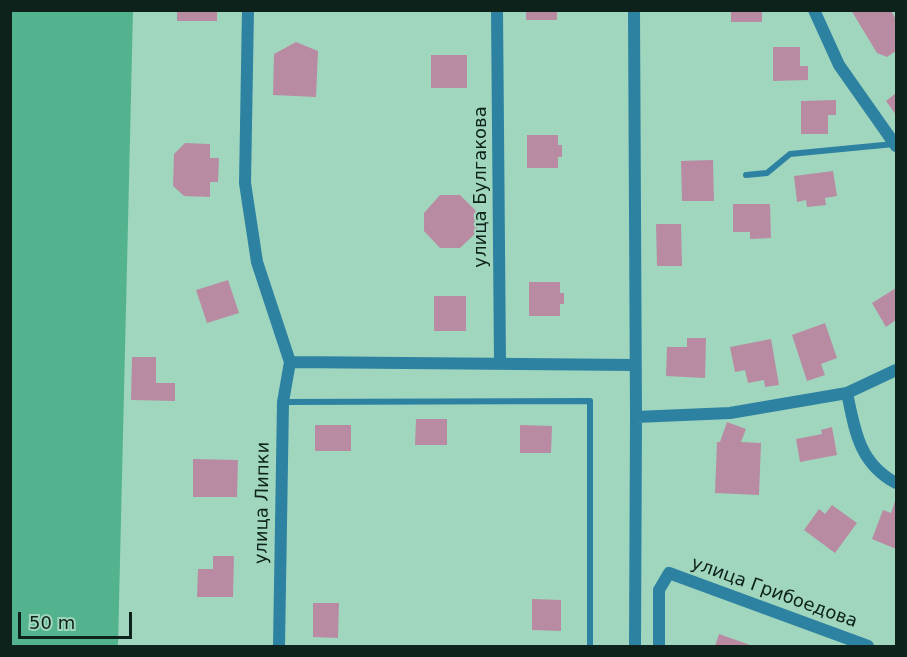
<!DOCTYPE html>
<meta charset="utf-8">
<style>
body{margin:0}
#map{position:relative;width:907px;height:657px;overflow:hidden;background:#a1d6be;font-family:"DejaVu Sans",sans-serif}
canvas{display:block}
.frame{position:absolute;inset:0;border:12px solid #0d221a;pointer-events:none}
.scale{position:absolute;left:18px;top:612px;width:114px;height:27px;box-sizing:border-box;border:3px solid #0d221a;border-top:0;padding-left:8px;font-size:18px;line-height:21px;white-space:nowrap;color:#0d221a;-webkit-text-stroke:4px #a1d6be;paint-order:stroke}
</style>
<div id="map">
<canvas width="907" height="657"></canvas>
<div class="frame"></div>
<div class="scale">50 m</div>
</div>
<script>
const ctx = document.querySelector('canvas').getContext('2d');
ctx.lineJoin = 'round';
function fill(path, color) { ctx.fillStyle = color; ctx.fill(path, 'evenodd'); }
function trace(path, color, width, dash) { ctx.strokeStyle = color; ctx.lineWidth = width; ctx.lineCap = dash ? 'butt' : 'round'; ctx.setLineDash(dash || []); ctx.stroke(path); }
function drawText(font, color, halo, rows, align = 'center') {
  ctx.font = font + ' "DejaVu Sans",sans-serif'; ctx.lineWidth = 4.5; ctx.setLineDash([]); ctx.textBaseline = 'middle'; ctx.strokeStyle = halo; ctx.fillStyle = color; for (const [text, x, y, turn = 0] of rows) {
    ctx.save(); ctx.translate(x, y); ctx.rotate((+turn || 0) * Math.PI / 180); ctx.textAlign = isNaN(turn) ? turn : align; if (halo) ctx.strokeText(text, 0, 0); ctx.fillText(text, 0, 0); ctx.restore();
  }
}
fill(new Path2D(`
 M10,11h123l-15,635h-107z`), '#53b38e');
fill(new Path2D(`
 M177,10h40v11h-40z
 M526,10h31v10h-31z
 M731,10h31v12h-31z
 M851,10h40l5,10v31l-9,6 -10,-4z
 M296,42l22,9 -2,46 -43,-2 1,-41z
 M773,47h27v19h8v14l-35,1z
 M431,55h36v33h-36z
 M896,93v22l-10,-14z
 M836,100v15h-8v19h-27v-33z
 M527,135h31v10h4v12h-4v11h-31z
 M185,143l25,1v14h9l-1,24h-8v15l-26,-1 -11,-10 1,-32z
 M713,160l1,41h-32l-1,-40z
 M833,171l4,25 -12,2 1,7 -19,2 -1,-7 -9,2 -3,-26z
 M440,195h20l18,18v18l-18,17h-20l-16,-17v-18z
 M733,204h37l1,34 -21,1v-7h-17z
 M656,224h25l1,42h-25z
 M228,280l11,33 -32,10 -11,-33z
 M529,282h31v11h4v11h-4v12h-31z
 M896,288v32l-10,7 -14,-24z
 M434,296h32v35h-32z
 M825,323l12,35 -16,6 4,11 -18,6 -15,-46z
 M687,338h19l-1,40 -39,-2 1,-29h20z
 M771,339l8,46 -14,2 -1,-7 -16,3 -3,-13 -10,2 -5,-25z
 M132,357h24v26h19v18l-44,-1z
 M416,419h31v26h-32z
 M727,422l19,7 -5,13 20,1 -2,52 -44,-2 2,-51h3z
 M315,425h36v26h-36z
 M520,425l32,1 -1,27h-31z
 M832,427l5,28 -37,7 -4,-23 26,-5 -1,-4z
 M193,459l45,1 -1,37h-44z
 M896,498v51l-24,-10 11,-29 8,3z
 M832,505l25,18 -22,30 -31,-23 15,-21 6,5z
 M213,556h21l-1,41h-36l1,-28h15z
 M532,599l29,1v31l-29,-1z
 M313,603h26l-1,35 -25,-1z
 M719,634l34,12h-38z`), '#b98ba3');
trace(new Path2D(`
 M746,175l21,-2 23,-19 104,-10
 M283,402l307,-1v245`), '#2d82a1', 6);
trace(new Path2D(`
 M248,10l-3,173 12,79 33,100 -7,40 -4,244
 M497,10l3,354
 M634,10l2,407 -1,229
 M814,10l25,55 57,81
 M290,362l345,3
 M847,393c8,38 12,70 49,90
 M636,417l94,-4 117,-20 49,-23
 M659,646v-56l10,-17 199,73`), '#2d82a1', 12);
drawText('18px', '#0d221a', '#a1d6be', [
 ["улица Булгакова",481,187,-90],
 ["улица Липки",263,503,-89],
 ["улица Грибоедова",774,593,20]
]);
</script>
